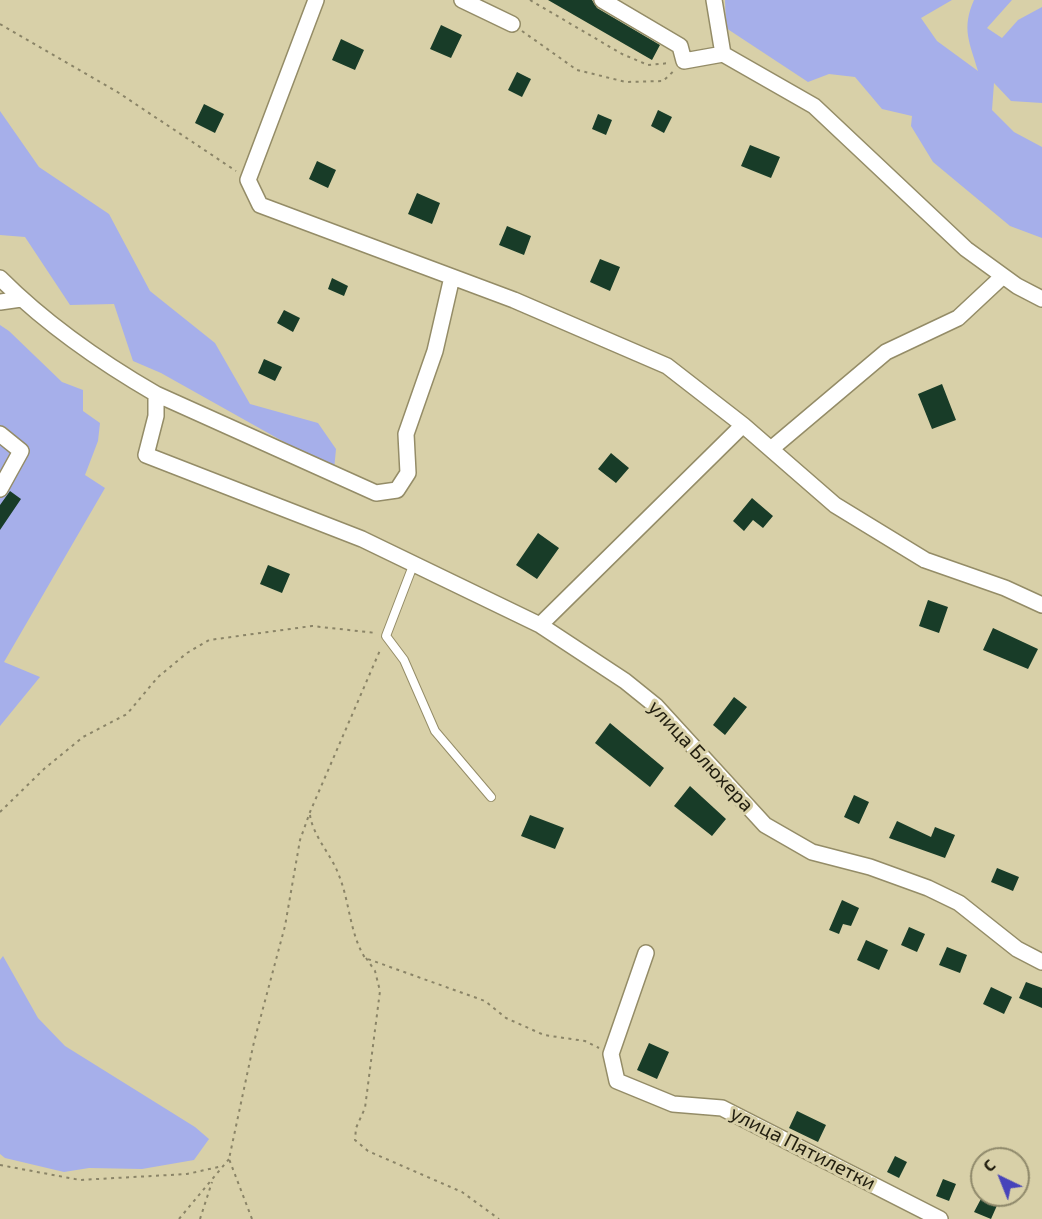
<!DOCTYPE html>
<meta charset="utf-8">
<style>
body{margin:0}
#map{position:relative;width:1042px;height:1219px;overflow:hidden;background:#d8d0a8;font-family:"Exo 2",sans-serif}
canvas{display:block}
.north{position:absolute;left:970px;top:1147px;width:60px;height:60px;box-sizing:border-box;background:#d8d0a8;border:2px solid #8f896b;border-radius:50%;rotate:317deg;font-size:16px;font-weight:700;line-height:24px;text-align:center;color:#211e0f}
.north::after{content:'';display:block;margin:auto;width:21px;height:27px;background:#4744ba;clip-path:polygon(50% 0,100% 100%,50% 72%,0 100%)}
</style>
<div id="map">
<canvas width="1042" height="1219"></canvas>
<div class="north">С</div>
</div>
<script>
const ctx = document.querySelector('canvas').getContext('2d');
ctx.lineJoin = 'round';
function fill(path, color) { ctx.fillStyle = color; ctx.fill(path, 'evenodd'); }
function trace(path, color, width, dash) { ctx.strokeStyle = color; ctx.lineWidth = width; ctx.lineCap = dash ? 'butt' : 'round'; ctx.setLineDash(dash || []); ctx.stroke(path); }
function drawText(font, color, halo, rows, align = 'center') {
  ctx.font = font + ' "Exo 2",sans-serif'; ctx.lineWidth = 6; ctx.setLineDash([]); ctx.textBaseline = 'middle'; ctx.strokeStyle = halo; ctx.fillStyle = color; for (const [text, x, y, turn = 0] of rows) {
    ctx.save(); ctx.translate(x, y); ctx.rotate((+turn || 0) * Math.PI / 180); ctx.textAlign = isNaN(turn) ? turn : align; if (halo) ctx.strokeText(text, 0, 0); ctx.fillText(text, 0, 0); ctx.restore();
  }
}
fill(new Path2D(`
 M725,0h227l-31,18 16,23 41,30c-8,-28 -17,-42 -4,-71h38l-25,28 15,10 16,-18 24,-13v96l-31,-2 -17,-18 -2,27 22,22 28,15v91l-32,-12 -77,-64 -22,-36 1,-10 -30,-7 -27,-32 -26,-3 -21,8 -82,-54z
 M0,111l39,56 70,47 41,77 65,52 35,61 68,19 18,26 -2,21 -173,-97 -28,-12 -19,-57 -44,1 -45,-68 -25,-2z
 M0,325l9,6 53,51 21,8v21l17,12 -2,18 -13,34 20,13 -101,174 36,15 -40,49z
 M3,956l35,62 27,28 130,81 14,12 -15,21 -52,9 -53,-1 -25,4 -59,-14 -5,-4v-194z`), '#a6afea');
fill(new Path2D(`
 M548,0h44l5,8 63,37 -8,15z
 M441,25l21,10 -11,23 -21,-9z
 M341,39l23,11 -9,20 -23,-10z
 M517,72l14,7 -9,18 -14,-7z
 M204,104l20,10 -9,19 -20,-10z
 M658,110l14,7 -8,16 -13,-7z
 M598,114l14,6 -6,15 -14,-6z
 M750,145l30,12 -9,21 -30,-12z
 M317,161l19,9 -8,18 -19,-9z
 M417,193l23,10 -8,21 -24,-10z
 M507,226l24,10 -7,19 -25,-10z
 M600,259l20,8 -10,24 -20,-9z
 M332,278l16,8 -4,10 -16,-7z
 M284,310l16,8 -7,14 -16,-9z
 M264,359l18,8 -7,14 -17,-8z
 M942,384l14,36 -24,9 -14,-35z
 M611,453l18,15 -13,15 -18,-14z
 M10,491l11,8 -21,31v-25z
 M752,498l21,18 -10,12 -10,-8 -9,11 -11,-10z
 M538,533l21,15 -22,31 -21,-14z
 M268,565l22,9 -8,19 -22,-9z
 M928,600l20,7 -9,26 -20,-7z
 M993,628l45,21 -10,20 -45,-19z
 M734,697l13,10 -22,28 -12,-10z
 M610,723l54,45 -14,19 -55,-44z
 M690,786l36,33 -14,17 -38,-30z
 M854,795l15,7 -10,22 -15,-7z
 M530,815l34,13 -9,21 -34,-13z
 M897,821l34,16 4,-10 20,8 -10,23 -56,-20z
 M997,868l22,9 -6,14 -22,-9z
 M842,900l17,8 -8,18 -8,-2 -4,10 -10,-4z
 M909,927l16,7 -8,18 -16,-7z
 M866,940l22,10 -9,20 -22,-10z
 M947,947l20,8 -7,18 -21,-8z
 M1026,982l16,6v20l-23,-10z
 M991,987l21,10 -8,17 -21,-10z
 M649,1043l20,9 -12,27 -20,-9z
 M797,1111l29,14 -8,17 -29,-14z
 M895,1156l12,6 -8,16 -12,-6z
 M943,1179l13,5 -7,17 -13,-5z
 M983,1195l16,6 -8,18 -17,-7z`), '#183c28');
const service = new Path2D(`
 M414,563l-28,73 18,24 31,71 56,66`);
const minor = new Path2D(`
 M316,0l-68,180 12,25 254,95 153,66 76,59 92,80 90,55 80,28 37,17
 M462,0l50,24
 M602,0l78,46 4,15 39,-7 91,52 152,143 51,37 25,13
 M714,0l9,54
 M0,278c47,47 99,83 156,116v22l-10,39 216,84 178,86 85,56 31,25 109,119 47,27 58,15 58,21 31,15 58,46 25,13
 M0,302l21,-3
 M156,394l220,99 21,-3 11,-17 -2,-39 29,-83 17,-74
 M0,434l21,17 -21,38
 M771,449l115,-97 72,-34 45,-42
 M540,625l203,-200
 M646,953l-35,101 6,27 56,23 49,4 218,111`);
trace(service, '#948c67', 10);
trace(minor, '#948c67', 18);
trace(new Path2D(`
 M530,0l92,54 26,11 22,-2
 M0,24l119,69 117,78
 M522,31l55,39 49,12 37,-1 13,-12
 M0,812l44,-43 39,-32 44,-23 31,-37 29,-24 22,-13 103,-14 64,7
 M310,815c3,21 20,38 28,58 12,28 11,59 27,85l120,43 21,17 38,17 41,6 14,7
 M366,958l9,13 5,20 -15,117 -9,20 -1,12 13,11 94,41 37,27
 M0,1165l80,15 107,-6 36,-8
 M179,1219l50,-60
 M200,1219l12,-37
 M252,1219l-23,-60 25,-117 31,-116 15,-86 10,-28 71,-164`), '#8a8467', 2, [3, 4.5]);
trace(service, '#fff', 8);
trace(minor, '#fff', 15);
drawText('20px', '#211e0f', '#d8d0a8', [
 ["улица Блюхера",701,756,47],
 ["улица Пятилетки",803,1148,27]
]);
</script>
